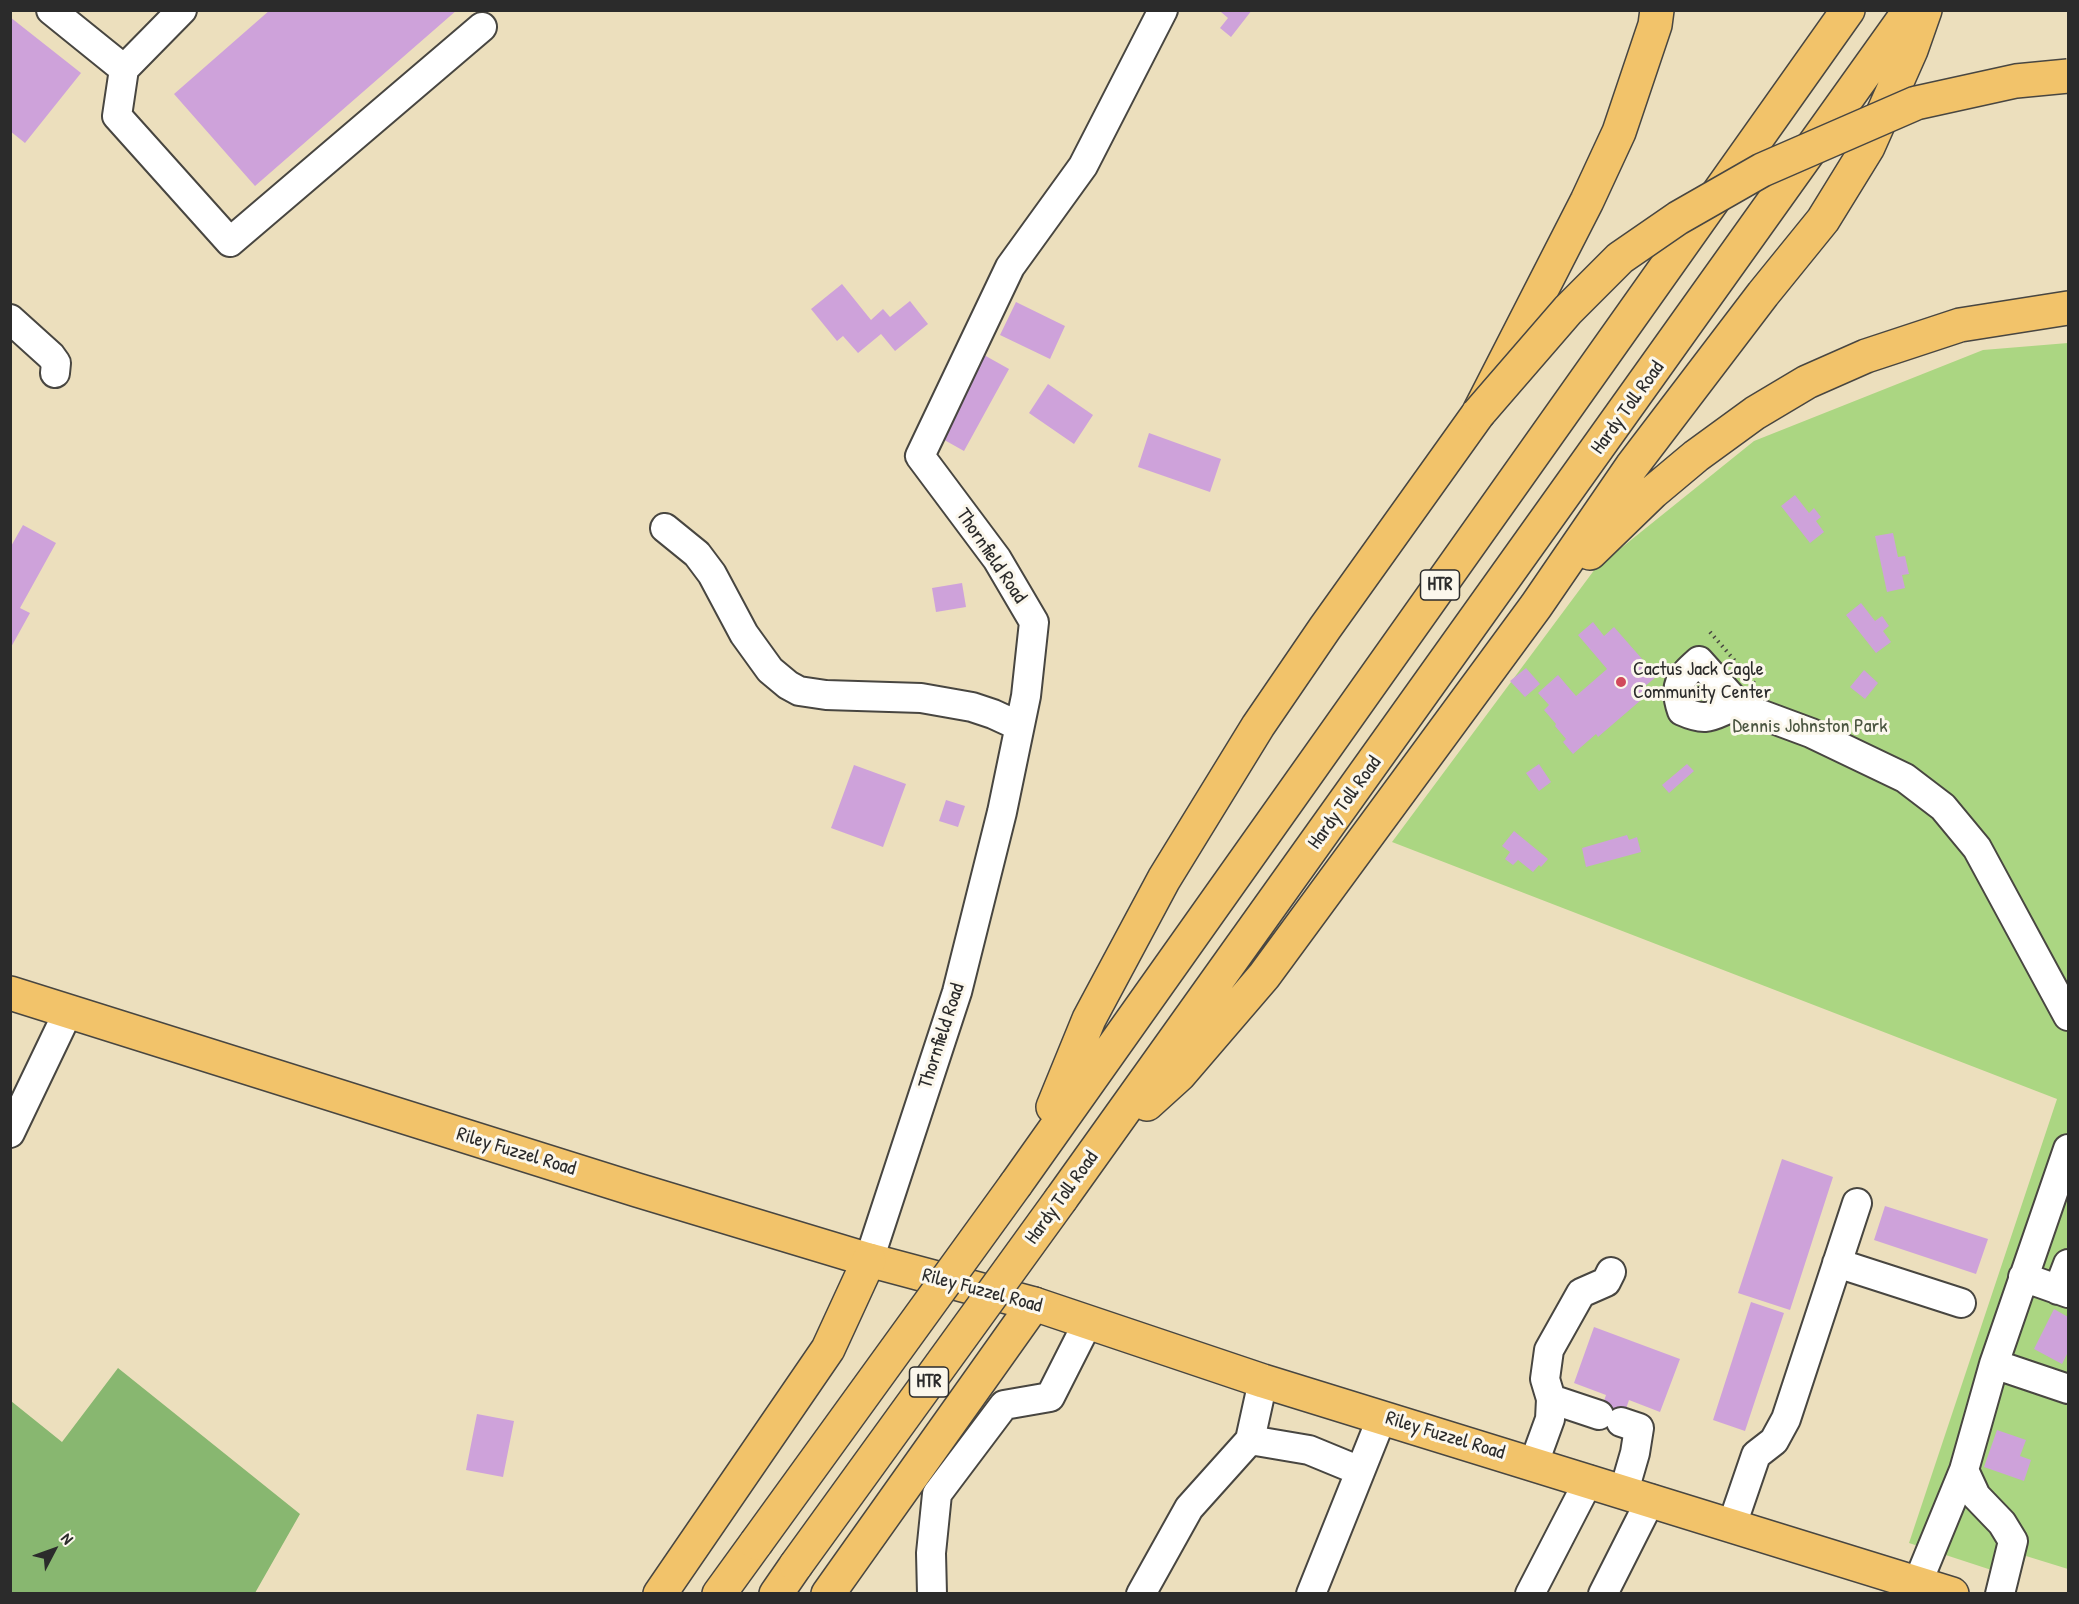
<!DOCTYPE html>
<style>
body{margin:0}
#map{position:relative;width:2079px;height:1604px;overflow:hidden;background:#ecdfbd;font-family:"Patrick Hand",sans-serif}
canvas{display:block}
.frame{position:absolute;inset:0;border:12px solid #2b2b2b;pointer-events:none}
.north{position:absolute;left:24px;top:1520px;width:60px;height:60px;-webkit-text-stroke:4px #fbf7ec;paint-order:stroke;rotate:49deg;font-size:16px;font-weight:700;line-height:24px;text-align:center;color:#2b2b2b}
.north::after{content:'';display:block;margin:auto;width:21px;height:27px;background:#2b2b2b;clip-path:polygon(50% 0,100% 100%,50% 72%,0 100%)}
</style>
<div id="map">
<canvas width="2079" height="1604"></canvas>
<div class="frame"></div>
<div class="north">N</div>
</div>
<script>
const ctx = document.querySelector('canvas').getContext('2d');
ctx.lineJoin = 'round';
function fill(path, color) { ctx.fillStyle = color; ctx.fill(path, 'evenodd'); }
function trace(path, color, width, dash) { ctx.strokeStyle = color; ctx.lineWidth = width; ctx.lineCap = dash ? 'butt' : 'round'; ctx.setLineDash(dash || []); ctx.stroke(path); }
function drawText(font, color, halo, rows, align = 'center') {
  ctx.font = font + ' "Patrick Hand",sans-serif'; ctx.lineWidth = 6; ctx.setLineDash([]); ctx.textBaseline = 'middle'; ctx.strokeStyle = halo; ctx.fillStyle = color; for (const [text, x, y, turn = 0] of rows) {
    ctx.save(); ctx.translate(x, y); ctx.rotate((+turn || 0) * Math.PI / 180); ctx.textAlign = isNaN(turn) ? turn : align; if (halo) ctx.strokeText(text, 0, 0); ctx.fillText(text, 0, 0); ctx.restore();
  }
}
fill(new Path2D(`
 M2068,343v1226l-42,-13 -7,23 -110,-36 148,-444 -665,-257 203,-273 159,-128 229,-91z`), '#abd682');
fill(new Path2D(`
 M118,1368l182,146 -45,79h-244v-192l51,41z`), '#88b770');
fill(new Path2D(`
 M270,10h187l-202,176 -81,-92z
 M1222,10h30l-21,27 -11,-9 8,-10 -7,-6z
 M10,17l71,56 -56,70 -15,-12z
 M842,284l29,36 12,-11 7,8 20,-16 18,23 -33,27 -14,-17 -23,19 -15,-17 -6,5 -26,-32z
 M1016,302l49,24 -15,33 -50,-24z
 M984,355l25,14 -45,82 -25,-14z
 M1048,384l45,31 -19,29 -45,-31z
 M1149,433l72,26 -11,33 -72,-25z
 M1795,495l14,18 5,-5 7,9 -5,4 8,11 -14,11 -29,-37z
 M23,525l33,18 -36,65 10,5 -20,36v-101z
 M1893,533l5,24 7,-1 4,18 -7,1 3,13 -18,4 -12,-56z
 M962,583l4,24 -30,5 -4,-24z
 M1861,603l14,18 7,-5 7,10 -6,5 8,11 -15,11 -30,-38z
 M1593,622l11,14 10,-9 43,49 -14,12 5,6 -50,43 -2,-3 -23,20 -10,-12 3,-3 -11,-13 1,-2 -12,-14 5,-5 -11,-12 20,-18 18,21 31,-27 -29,-34z
 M1526,668l14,16 -15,13 -15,-16z
 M1864,670l14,13 -13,16 -15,-12z
 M1539,764l12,18 -12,9 -13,-18z
 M1687,764l7,7 -25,22 -7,-8z
 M854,765l52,19 -23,63 -52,-19z
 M946,800l19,6 -7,21 -19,-6z
 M1514,831l34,28 -7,8 -2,-2 -6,7 -15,-12 -5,5 -8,-6 5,-7 -8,-6z
 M1627,835l2,5 8,-3 4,15 -55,15 -4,-19z
 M1782,1159l51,18 -43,133 -52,-17z
 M1885,1206l103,33 -12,35 -102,-34z
 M1751,1302l33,11 -39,118 -32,-11z
 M2054,1309l14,8v35l-6,12 -28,-15z
 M1594,1327l86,32 -20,53 -31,-12 -11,32 -22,-8 10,-29 -32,-12z
 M477,1414l37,7 -11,56 -37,-7z
 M1997,1430l29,10 -6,16 11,4 -7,21 -40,-14z`), '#cea2da');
const minor = new Path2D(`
 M51,10l73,59 58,-59
 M124,69l-7,47 113,126 252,-215
 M10,319l41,37 5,7 -1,10
 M665,528l32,26 15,20 32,60 26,36 18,15 11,6 27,4 95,3 51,9 21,7 26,12
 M1741,704c-28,9 -30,20 -59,7 -9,-26 -2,-33 17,-50l34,38 16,11 62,23 94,45 38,29 34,41 91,168
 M10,1133l58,-121
 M869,1260l88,-268 45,-180 24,-116 8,-74 -37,-63 -77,-103 90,-189 73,-101 80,-156
 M1837,1263l124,40
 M2023,1277l45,16
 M2058,1290l10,-26
 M1994,1364l74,25
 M1551,1399l48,16
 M1621,1422l18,6 -4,25 -11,38
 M1250,1440l59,10 51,21
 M1534,1463l16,-44 1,-20 -6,-20 4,-29 32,-57 25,-11 5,-10
 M1964,1470l12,26 26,27 11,18 -13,53
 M1732,1525l24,-70 18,-14 12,-22 71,-216
 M932,1594l-1,-41 6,-59 67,-89 46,-8 38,-75
 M1141,1594l48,-86 61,-68 13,-59
 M1311,1594l71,-177
 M1530,1594l59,-114
 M1603,1594l48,-95
 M1913,1594l51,-124 30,-106 74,-215`);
const major = new Path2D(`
 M10,993l627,197 232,70 165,44 229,77 689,213`);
const highway = new Path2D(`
 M1590,553l63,-61 43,-36 59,-43 52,-31 59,-26 94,-31 108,-17
 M1147,1104l32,-29 85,-99 272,-370 96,-140 131,-172 60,-74 45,-73 43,-97 14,-40
 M1053,1107l36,-88 75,-140 94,-153 67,-98 153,-214 109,-213 32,-69 36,-107 2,-15
 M1016,1184l832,-1174
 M1061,1199l849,-1189
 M660,1594l168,-245 41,-89
 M719,1594l37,-51
 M776,1594l20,-29
 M828,1594l206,-290`);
trace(minor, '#484641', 32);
trace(major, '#484641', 36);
trace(highway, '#484641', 36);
trace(new Path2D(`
 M1710,632l45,52`), '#484641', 4, [1.5, 4.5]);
trace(minor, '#fff', 28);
trace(major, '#f2c36a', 33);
trace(highway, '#f2c36a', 33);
const highwayBridge = new Path2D(`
 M1478,414l90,-104 52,-52 58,-40 84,-48 154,-67 100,-22 52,-5
 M756,1543l260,-359
 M796,1565l265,-366`);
trace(highwayBridge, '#484641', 36, []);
trace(highwayBridge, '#f2c36a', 33);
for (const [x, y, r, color] of [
 [1621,682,6,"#d1495b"]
]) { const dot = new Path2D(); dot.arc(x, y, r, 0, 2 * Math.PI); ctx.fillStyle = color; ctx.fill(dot); trace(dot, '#fbf7ec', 2); }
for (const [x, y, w] of [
 [1440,585,39],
 [929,1382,39]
]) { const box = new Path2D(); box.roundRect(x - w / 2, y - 15, w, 30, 4.5); ctx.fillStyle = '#fbf7ec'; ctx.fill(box); trace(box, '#2b2b2b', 1.5); }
drawText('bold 18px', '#2b2b2b', null, [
 ["HTR",1440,585],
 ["HTR",929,1382]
]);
drawText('20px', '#2b2b2b', '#fbf7ec', [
 ["Hardy Toll Road",1628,408,-54],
 ["Thornfield Road",991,556,56],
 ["Hardy Toll Road",1345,803,-54],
 ["Thornfield Road",942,1036,-72],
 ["Riley Fuzzel Road",516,1152,17],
 ["Hardy Toll Road",1062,1198,-54],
 ["Riley Fuzzel Road",982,1291,15],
 ["Riley Fuzzel Road",1445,1436,17]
]);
drawText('20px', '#2b2b2b', '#fbf7ec', [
 ["Cactus Jack Cagle",1633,670],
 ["Community Center",1633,693]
], 'left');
drawText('20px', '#4b5641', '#fbf7ec', [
 ["Dennis Johnston Park",1810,727]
]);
</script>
